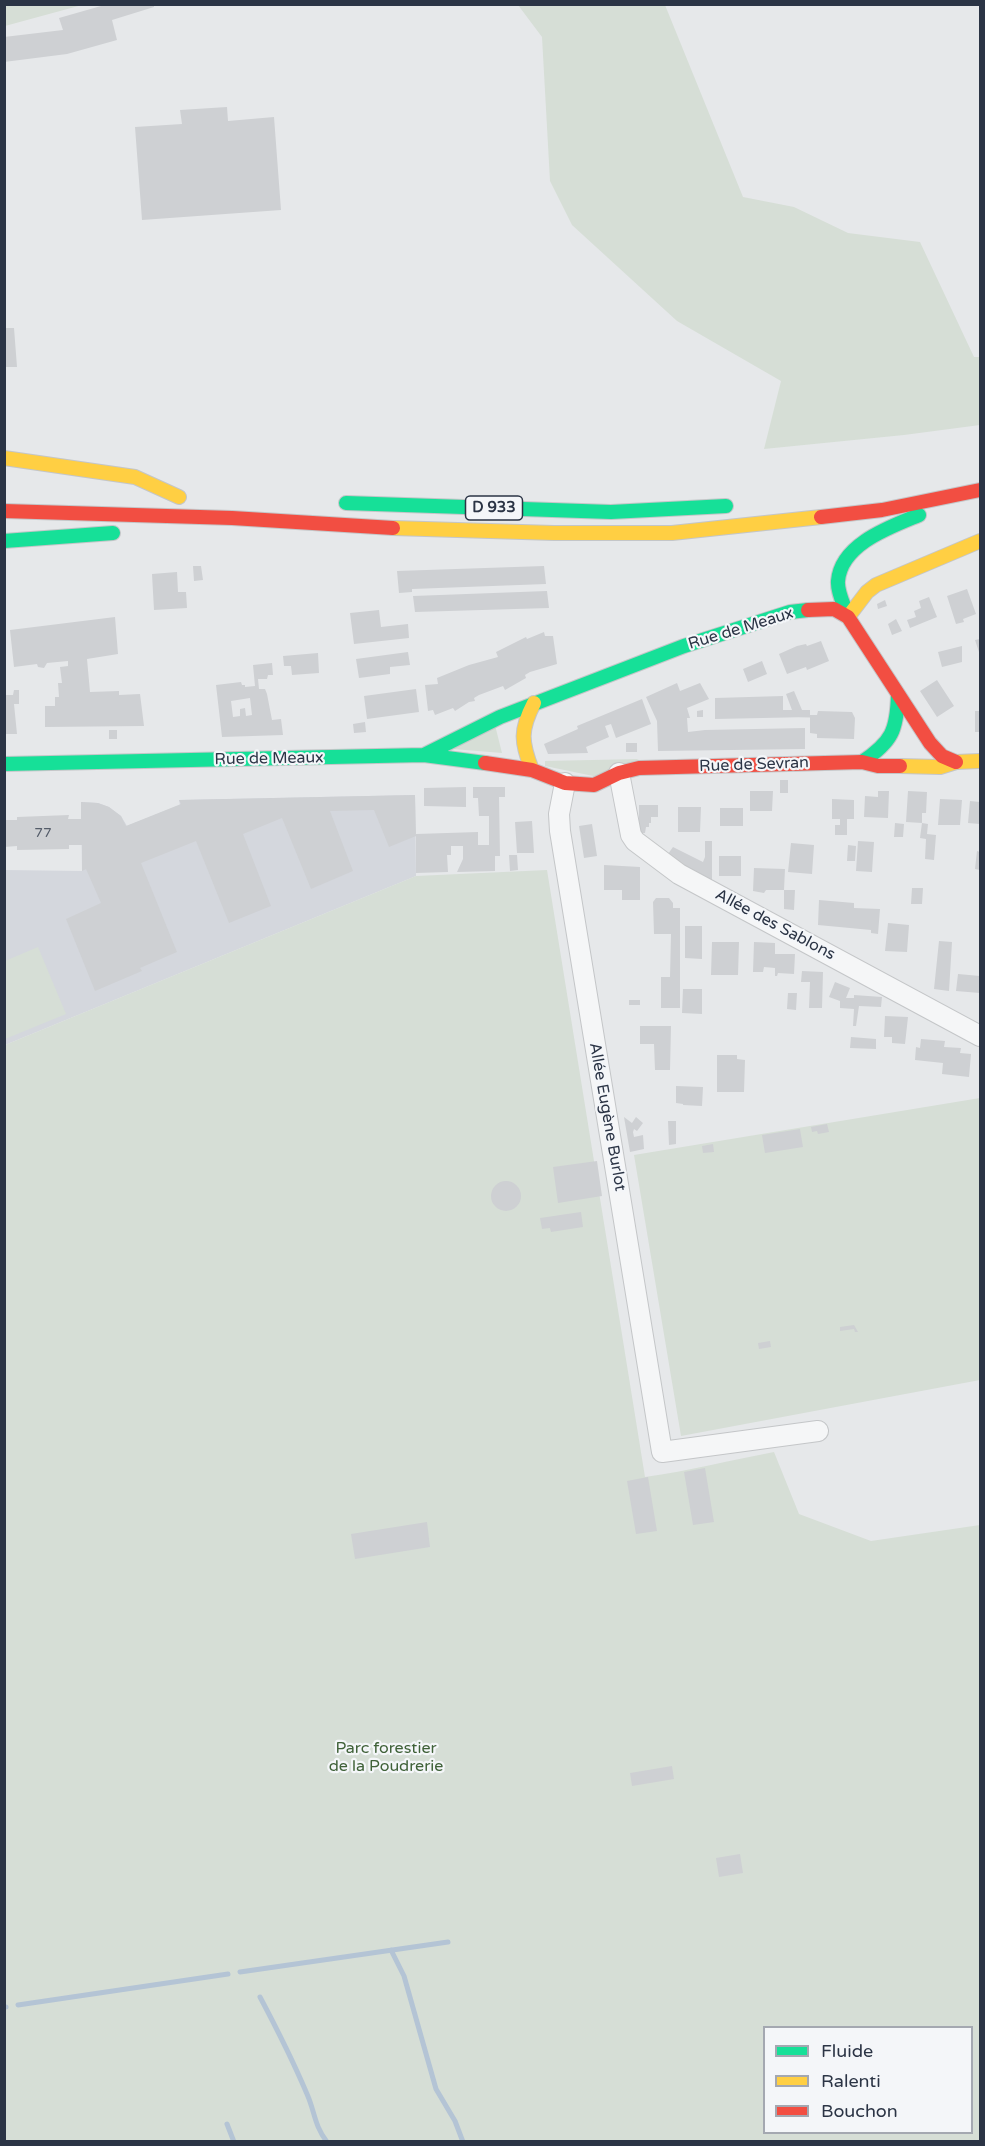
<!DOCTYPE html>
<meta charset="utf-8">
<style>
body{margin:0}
#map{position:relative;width:985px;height:2146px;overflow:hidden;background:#e6e8ea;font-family:"Varela Round",sans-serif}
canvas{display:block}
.frame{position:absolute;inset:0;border:6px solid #2b3445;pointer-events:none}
.legend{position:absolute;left:763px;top:2026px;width:210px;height:108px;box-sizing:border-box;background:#f4f6f9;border:2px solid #a4a8b1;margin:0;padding:8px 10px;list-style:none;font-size:18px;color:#2b3445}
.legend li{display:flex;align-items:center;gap:12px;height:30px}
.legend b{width:30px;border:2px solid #a4a8b1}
</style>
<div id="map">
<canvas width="985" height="2146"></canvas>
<div class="frame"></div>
<ul class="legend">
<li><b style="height:8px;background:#16e098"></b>Fluide</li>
<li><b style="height:8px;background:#ffcf43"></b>Ralenti</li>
<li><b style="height:8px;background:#f24e42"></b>Bouchon</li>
</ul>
</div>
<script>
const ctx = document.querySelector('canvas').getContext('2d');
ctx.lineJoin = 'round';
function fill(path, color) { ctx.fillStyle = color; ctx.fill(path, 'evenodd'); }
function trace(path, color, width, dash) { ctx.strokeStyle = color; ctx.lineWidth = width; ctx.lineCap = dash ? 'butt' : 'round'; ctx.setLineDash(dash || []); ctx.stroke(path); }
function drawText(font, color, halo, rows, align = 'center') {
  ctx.font = font + ' "Varela Round",sans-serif'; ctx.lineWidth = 4.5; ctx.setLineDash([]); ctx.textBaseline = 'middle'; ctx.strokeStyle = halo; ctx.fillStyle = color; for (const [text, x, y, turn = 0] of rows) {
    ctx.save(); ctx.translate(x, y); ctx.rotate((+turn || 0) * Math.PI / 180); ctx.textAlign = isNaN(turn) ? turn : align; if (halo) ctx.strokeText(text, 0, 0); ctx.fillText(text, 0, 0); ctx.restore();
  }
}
fill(new Path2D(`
 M415,795l1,81 -411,169 -1,-175 78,1 -1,-69 17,1 11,4 12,9 6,10 53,-21 -1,-5z`), '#d4d7dd');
fill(new Path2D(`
 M5,4h77v1l-77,21z
 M518,5h147l78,192 51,10 54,26 72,9 54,115h6v68l-76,10 -140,14 17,-68 -104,-60 -105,-96 -22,-44 -8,-144z
 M495,725l7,28 -49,-4z
 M639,759l-41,18 -53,-11v-5z
 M547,870l98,607c44,-6 86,-17 129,-25l25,62 72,27 109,-16v616l-975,1v-1097l411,-169zM764,2028h208v104h-208z
 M38,947l28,67 -61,25v-78z
 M980,1098v282l-299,56 -47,-281z`), '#d6ded6');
trace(new Path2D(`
 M391,1950l13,26 32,113 19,32 8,21
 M240,1972l208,-30
 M260,1997c17,32 33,64 47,97 8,18 7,31 20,48
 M18,2005l210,-31
 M4,2007h2
 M227,2124l7,18`), '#b4c4d5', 5);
fill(new Path2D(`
 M108,4h46v3l-42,13 5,20 -50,14 -63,8v-25l59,-7 -4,-12z
 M227,107l1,14 46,-4 7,93 -139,10 -7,-93 47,-3 -2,-14z
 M4,328h10l3,39h-13z
 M193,566h8l2,14 -9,1z
 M544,566l2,18 -134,5v3l-13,1 -2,-22z
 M177,572l1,20h8l1,16 -33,2 -2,-36z
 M967,589l9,25 -13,5 1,3 -8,2 -9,-28z
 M547,591l2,17 -134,4 -2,-16z
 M929,597l8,20 -27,11 -3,-8 9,-3 -2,-6 7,-3 -2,-7z
 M885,600l2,6 -9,3 -1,-5z
 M379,610l2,17 27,-3 1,14 -55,6 -4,-31z
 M115,617l3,37 -31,5 3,33 29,-1v4l21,-1 4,32 -99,1v-21h10v-9h4l-1,-14h4l-2,-16 8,-1v-5l-21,2 -3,5 -6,-1 -1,-3 -23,3 -4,-37z
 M896,619l6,12 -10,4 -4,-11z
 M544,632l1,4h8l4,28 -27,8 -5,3 1,3 -21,12 -2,-4 -24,9 -5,3 1,3 -6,1 -14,9 -2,-3 -18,7 -2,-5 -5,1 -3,-26 13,-1 -1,-6 32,-13 29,-8 -2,-5 30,-15 1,2z
 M980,639v16l-5,-15z
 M821,641l8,20 -22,9 -1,-3 -19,7 -8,-20 18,-8 9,-2 1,2z
 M962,646v16l-20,5 -4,-15z
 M408,652l2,13 -20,2v7l-31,4 -3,-19z
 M318,653l1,20 -27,2 -1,-9h-7l-1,-10z
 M762,661l5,13 -19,8 -5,-13z
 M272,663l1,12h-5l-1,4h-9l1,10h6l2,5 5,26 9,-1 2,16 -61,2 -6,-52 25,-3 1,3h3v2l10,-1 -2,-21zM250,698l2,17 -6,1 -1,-8 -5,1v7l-7,1 -2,-16z
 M937,680l17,26 -17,11 -17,-26z
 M677,683l3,8 20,-8 9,16 -22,9 3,10h-3l1,14 17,-2 100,-2v21l-147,2 -1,-30 -11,-24z
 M416,689l3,23 -52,7 -3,-23z
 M14,690h5v14h-5l3,30h-13v-39h9z
 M794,691l8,19h8v7l-95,2v-21l68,-2v14h9l-6,-16z
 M642,699l9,25 -35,14 -5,-14 -6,2 4,11 -23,10 2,6 -40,1 -4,-10 34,-15 -1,-3z
 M703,710v7h-6v-6z
 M818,711l34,1 3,6 -1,21 -37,-1v-4l-7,-1v-18h7z
 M975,711h5v21h-5z
 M365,722l1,10 -12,1 -1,-9z
 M109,730h8v9h-8z
 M626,743h11v9h-11z
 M780,780h8v13h-8z
 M466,787v20l-42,-1v-18z
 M473,787h32v10h-6l1,59h-5v15l-38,1 6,-13v-13h-12v9h-4l1,17 -32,1v-39l62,-2v13h11v-29h-10l-1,-18h-5z
 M750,791h23l-1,20h-22z
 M878,791h11l-1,27 -24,-1 1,-21 13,1z
 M908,791l19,1 -1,21h-4v10l6,1 -1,10 9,1 -2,25 -9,-1 1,-20 -6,-1 2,-15 -16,-1z
 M415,795l1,41 -27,11 -15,-37 -44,1 23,60 -42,18 -29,-71 -39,16 28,72 -42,17 -33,-82 -55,22 36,89 -37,16 2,3 -47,20 -29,-72 35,-16 -15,-34 -4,2v-26h-13v4l-52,1v-4l-13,1v-27h13v-3l52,-2 -1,4h13v-17l17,1 11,4 12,9 5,10 55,-22 -2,-4z
 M832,799l22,1v19h-7v16h-12v-10h5v-6h-8z
 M940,799l22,1 -2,25h-22z
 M970,801l10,1v22l-12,-1z
 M639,805h19v12h-7v6h-2v4h-3l-1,6h-6z
 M678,807h23l-1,25h-22z
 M720,808h23v18h-23z
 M532,821l2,32h-17l-2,-31z
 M895,823l9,1 -1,13h-9z
 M592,824l5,32 -13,2 -5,-32z
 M705,841h7v42l-43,-25 2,-3 -3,-1 5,-7 30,15 2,-5z
 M858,841l16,1 -2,30 -16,-1z
 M791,843l23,2 -2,29 -24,-2z
 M848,845l8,1 -1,15h-8z
 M977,851l3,1v18l-5,-1z
 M509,855h8l1,15 -8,1z
 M719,856h22v20h-22z
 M604,865l36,2v33h-18v-10h-18z
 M754,868l31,1 -1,21h11l-1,20 -10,-1v-19h-18l-2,3 -11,-2z
 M912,888h11l-1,16h-11z
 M656,898h13l4,5v5h7v100h-19v-31h9l1,-43h-17l-1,-32z
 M819,900l35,3v5l26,1 -2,25 -7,-1v-3l-53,-5z
 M888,923l21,2 -2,27 -22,-1z
 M685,926h17v33l-17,-1z
 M939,941l13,1 -3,49 -15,-2z
 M712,942h27l-1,33h-27z
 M754,942l21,1v11h20l-1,20 -16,-1 -1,3h-2v-8l-11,-1 -1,5h-10z
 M802,971l21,1 -1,36h-13l1,-26h-9z
 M958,974l22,2v17l-24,-2z
 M835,982l15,6 -4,10h8v-3l28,2 -1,10 -22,-1 -3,20h-3l1,-17 -14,-1v-7l-11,-4z
 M683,989h19v25l-20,-1z
 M788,993h9l-1,17 -9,-1z
 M629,1000h11v5h-11z
 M885,1016l23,1 -3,27 -13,-1v-6h-8z
 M640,1026h31l-1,44h-15l-1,-26h-14z
 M851,1037l25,2v10l-26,-1z
 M921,1039l24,2 -1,6 17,1 -1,5 11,1 -2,23 -27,-3 1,-11 -28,-3 1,-13 4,1z
 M717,1055h20v4l8,1 -1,32h-27z
 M676,1086l27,1 -1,19 -19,-1v-1l-7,-1z
 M624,1117l8,6 4,-6 7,6 -6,8 -3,-2 -1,3 1,5 9,-2 1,14 -14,3z
 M668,1121h8v23l-7,1z
 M827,1124l2,8 -11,2 -1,-3 -5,1 -1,-5z
 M800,1129l3,18 -38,6 -3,-18z
 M713,1144l1,8 -11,1 -1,-7z
 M597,1161l5,35 -44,7 -5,-36z
 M491 1196a15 15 0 1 1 30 0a15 15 0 1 1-30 0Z
 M581,1212l2,15 -32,5 -1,-4 -8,1 -2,-11z
 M854,1325l4,7h-3l-1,-3 -14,2v-4z
 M770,1341l1,6 -12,2 -1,-6z
 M705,1468l9,54 -21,3 -9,-53z
 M648,1477l9,54 -21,3 -9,-53z
 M427,1522l3,25 -75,12 -4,-25z
 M672,1766l2,13 -42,7 -2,-13z
 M740,1854l3,19 -24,4 -3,-19z`), '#ced0d3');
const street = new Path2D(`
 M619,773l12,62 4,6 44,33 301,162
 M565,783l-6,31 1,17 102,621 156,-21`);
const fast = new Path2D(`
 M346,503l265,9 115,-6
 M4,541l109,-8
 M848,617c-3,-11 -11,-24 -10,-36 3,-37 52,-54 81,-66
 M424,755l76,-38 184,-71 106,-34 18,-2
 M862,762c30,-20 35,-32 36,-67
 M4,764l420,-9 61,8`);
const slow = new Path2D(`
 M4,458l131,19 44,20
 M393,528l161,5h118l149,-16
 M848,617l19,-25 9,-7 104,-44
 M900,766l40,1 16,-5 24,-1
 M532,770c-11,-28 -12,-40 2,-67`);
const jam = new Path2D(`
 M4,511l228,7 161,10
 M821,517l61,-7 98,-20
 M808,610l26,-1 14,8 82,126 12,13 14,6
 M485,763l47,7 33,13 29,2 25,-12 20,-5 223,-6 16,4h22`);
trace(street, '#c4c6c8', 22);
trace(fast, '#c4c6c8', 16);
trace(slow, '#c4c6c8', 16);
trace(jam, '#c4c6c8', 16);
trace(street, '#f5f6f7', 20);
trace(fast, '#16e098', 14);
trace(slow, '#ffcf43', 14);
trace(jam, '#f24e42', 14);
drawText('14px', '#545c69', null, [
 ["77",43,833]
]);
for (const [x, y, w] of [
 [494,508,57]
]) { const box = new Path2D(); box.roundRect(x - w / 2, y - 12, w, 24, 4.5); ctx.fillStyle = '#f4f6f9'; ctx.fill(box); trace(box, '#2b3445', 1.5); }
drawText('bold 15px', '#2b3445', null, [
 ["D 933",494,508]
]);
drawText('16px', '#2b3445', '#f4f6f9', [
 ["Rue de Meaux",741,629,-17],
 ["Rue de Meaux",269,759,-1],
 ["Rue de Sevran",754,765,-2],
 ["Allée des Sablons",775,925,28],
 ["Allée Eugène Burlot",607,1117,80]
]);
drawText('16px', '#3f6138', '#f4f6f9', [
 ["Parc forestier",386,1749],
 ["de la Poudrerie",386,1767]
]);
</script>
